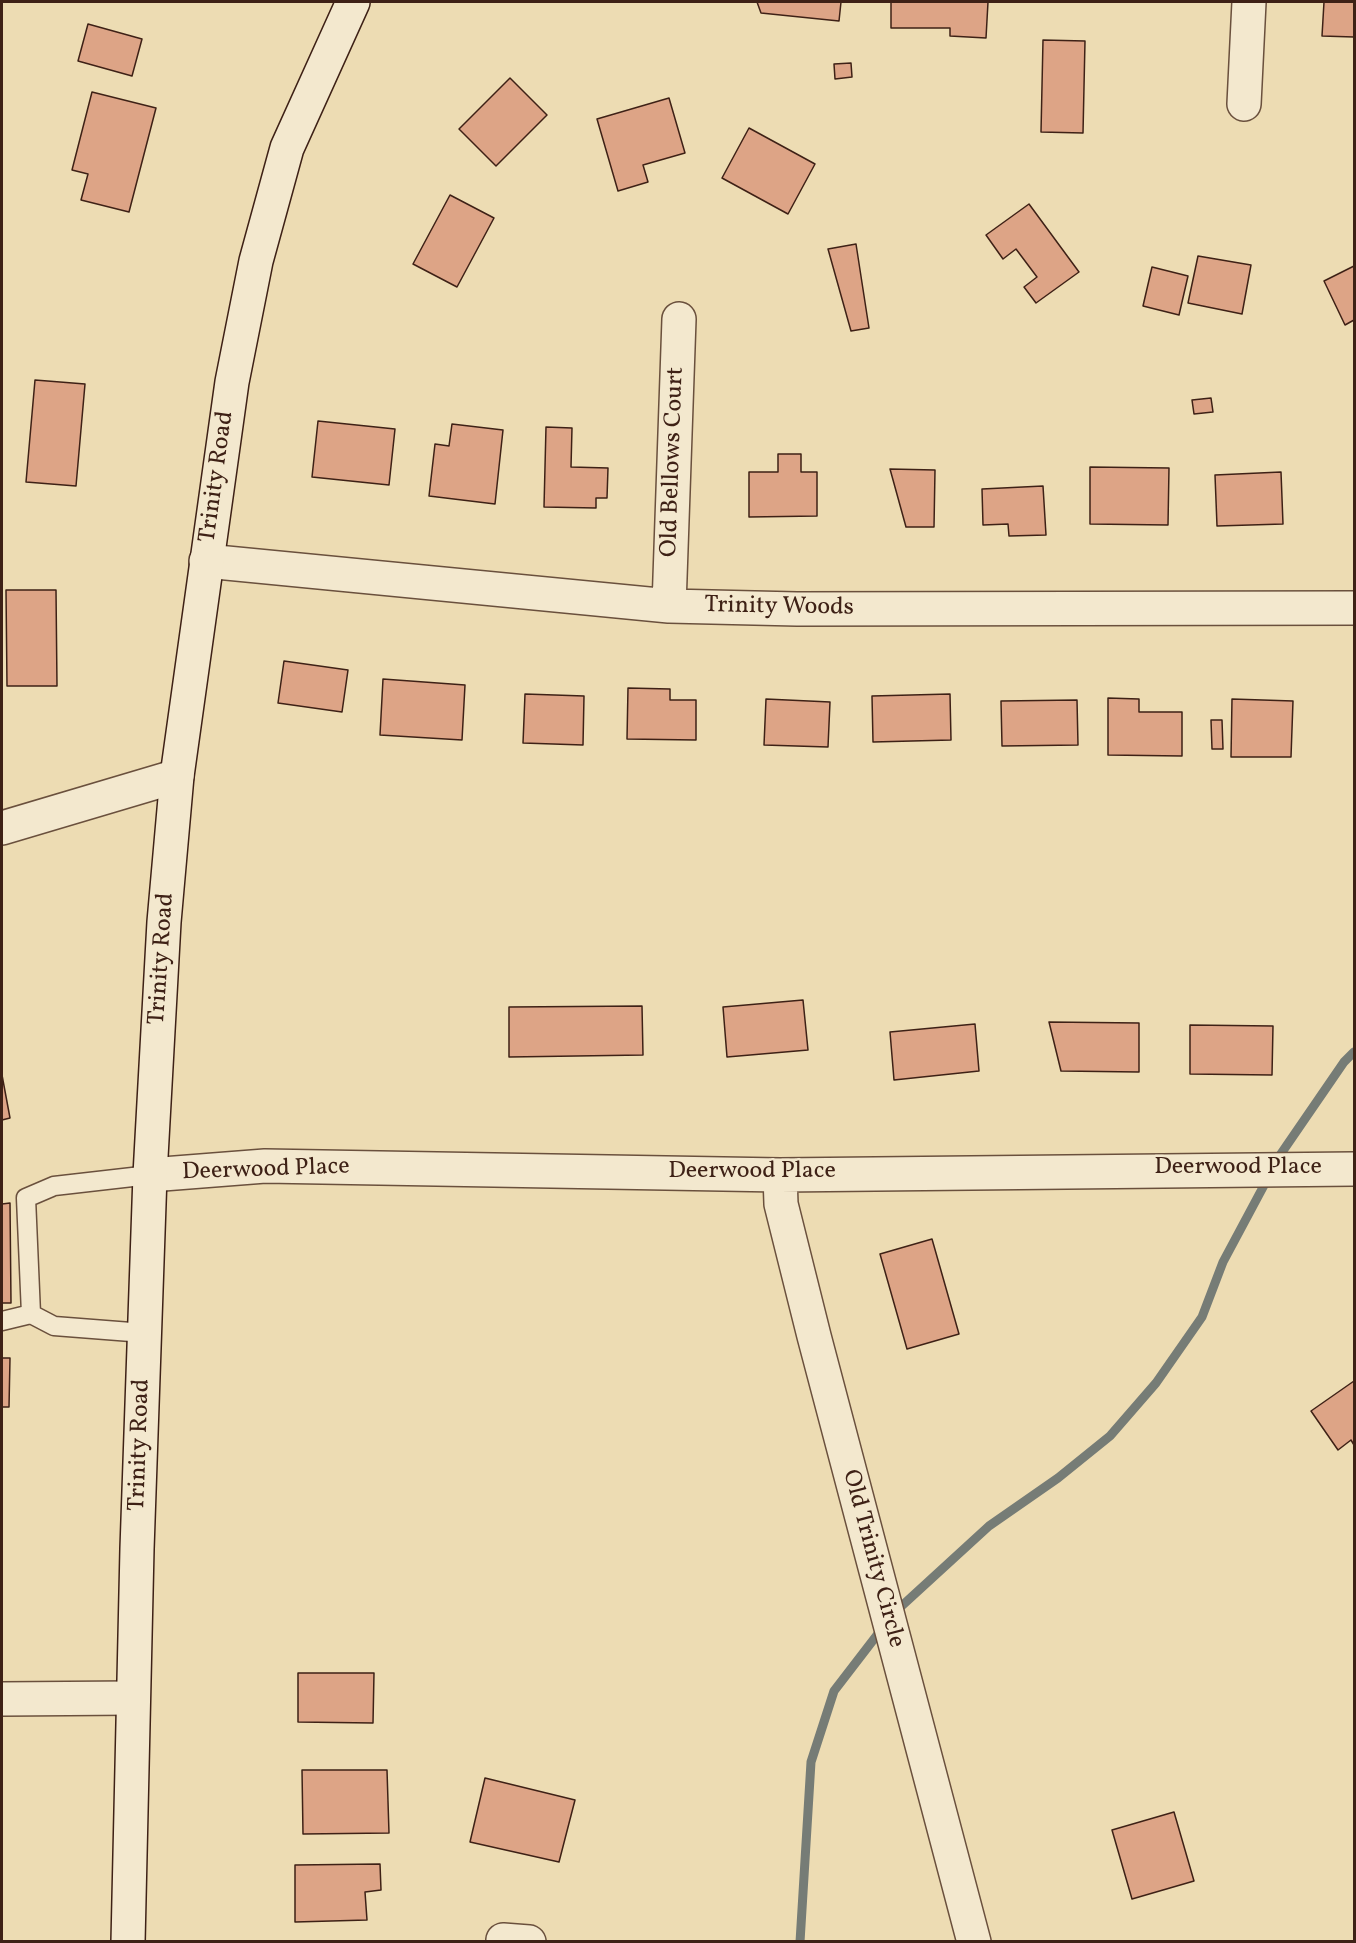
<!DOCTYPE html>
<style>
body{margin:0}
#map{position:relative;width:1356px;height:1943px;overflow:hidden;background:#eddcb3;font-family:Vollkorn,serif}
canvas{display:block}
.frame{position:absolute;inset:0;border:3px solid #3e2116;pointer-events:none}
</style>
<div id="map">
<canvas width="1356" height="1943"></canvas>
<div class="frame"></div>
</div>
<script>
const ctx = document.querySelector('canvas').getContext('2d');
ctx.lineJoin = 'round';
function trace(path, color, width, dash) { ctx.strokeStyle = color; ctx.lineWidth = width; ctx.lineCap = dash ? 'butt' : 'round'; ctx.setLineDash(dash || []); ctx.stroke(path); }
function fill(path, color) { ctx.fillStyle = color; ctx.fill(path, 'evenodd'); }
function drawText(font, color, halo, rows, align = 'center') {
  ctx.font = font + ' Vollkorn,serif'; ctx.lineWidth = 4.5; ctx.setLineDash([]); ctx.textBaseline = 'middle'; ctx.strokeStyle = halo; ctx.fillStyle = color; for (const [text, x, y, turn = 0] of rows) {
    ctx.save(); ctx.translate(x, y); ctx.rotate((+turn || 0) * Math.PI / 180); ctx.textAlign = isNaN(turn) ? turn : align; if (halo) ctx.strokeText(text, 0, 0); ctx.fillText(text, 0, 0); ctx.restore();
  }
}
trace(new Path2D(`
 M1276,1161l68,-99 10,-10
 M894,1613l95,-87 69,-48 52,-42 46,-53 46,-66 21,-55 46,-86
 M800,1942l11,-180 23,-71 50,-65`), '#767c76', 9);
const building = new Path2D(`
 M757,2h84l-2,19 -78,-8z
 M891,2h97l-2,36 -36,-2v-8h-59z
 M1324,2h30v35l-32,-1z
 M88,24l54,15 -10,37 -54,-15z
 M1043,40l42,1 -2,92 -42,-1z
 M851,63l1,14 -17,2 -1,-15z
 M510,78l37,37 -51,51 -37,-37z
 M92,92l64,16 -27,104 -48,-12 7,-26 -16,-4z
 M669,98l16,55 -42,12 5,17 -30,9 -21,-72z
 M749,128l66,36 -27,50 -66,-36z
 M450,195l44,23 -37,69 -44,-23z
 M1029,204l50,68 -43,31 -12,-16 13,-10 -21,-28 -13,10 -17,-24z
 M856,244l13,84 -18,3 -23,-82z
 M1198,256l53,9 -9,49 -54,-11z
 M1354,266v54l-9,5 -21,-44z
 M1152,267l36,9 -9,39 -36,-9z
 M35,380l50,4 -9,102 -50,-4z
 M1211,398l2,14 -19,2 -2,-14z
 M318,421l77,8 -6,56 -77,-8z
 M452,424l51,6 -8,74 -66,-8 6,-52 14,2z
 M546,427l26,1 -1,39 37,1 -1,30h-11v10l-52,-1z
 M778,454h23v18h16v44l-68,1v-45h29z
 M1090,467l79,1 -1,57 -78,-1z
 M890,469l45,1 -1,57h-28z
 M1281,472l2,52 -66,2 -2,-51z
 M1043,486l3,49 -37,1 -1,-12 -25,1 -1,-36z
 M6,590h50l1,96h-50z
 M284,661l64,9 -6,42 -64,-9z
 M383,679l82,6 -3,55 -82,-5z
 M628,688l42,1v11h26v40l-69,-1z
 M525,694l59,2 -1,49 -60,-2z
 M950,694l1,46 -78,2 -1,-46z
 M1108,698l31,1v13h43v44l-74,-1z
 M766,699l64,3 -2,45 -64,-2z
 M1232,699l61,2 -2,56h-60z
 M1077,700l1,45 -76,1 -1,-45z
 M1211,720h11l1,29h-11z
 M803,1000l5,50 -81,7 -4,-50z
 M642,1006l1,49 -134,2v-50z
 M1049,1022l90,1v49l-78,-1z
 M975,1024l4,47 -85,9 -4,-48z
 M1190,1025l83,1 -1,49 -82,-1z
 M2,1075l8,43 -8,2z
 M10,1203l1,100h-9v-99z
 M932,1239l27,95 -52,15 -27,-95z
 M2,1358h8l-1,49h-7z
 M1354,1381v64l-3,-5 -13,10 -27,-39z
 M298,1673h76l-1,50 -75,-1z
 M302,1770h85l2,63 -86,1z
 M485,1778l90,22 -16,62 -89,-20z
 M1174,1812l20,69 -62,18 -20,-69z
 M380,1864l1,26 -16,2 2,28 -72,2v-57z`);
fill(building, '#dda486');
trace(building, '#3e2116', 1.5);
const lane = new Path2D(`
 M2,1321l29,-7
 M144,1333l-90,-7 -23,-12 -5,-116 28,-12 96,-11`);
const street = new Path2D(`
 M1244,104l5,-102
 M206,561l463,45 128,3 557,-1
 M669,606l10,-287
 M2,828l175,-52
 M150,1175l115,-9 515,9 574,-6
 M780,1175l1,29 33,132 160,606
 M2,1699l131,-1
 M503,1940l26,2`);
const secondary = new Path2D(`
 M128,1942l9,-393 13,-374 14,-253 13,-146 55,-394 24,-121 31,-113 66,-146`);
trace(lane, '#6a503d', 21);
trace(street, '#6a503d', 36);
trace(secondary, '#3e2116', 36);
trace(lane, '#f3e8ce', 18);
trace(street, '#f3e8ce', 33);
trace(secondary, '#f3e8ce', 33);
drawText('24px', '#3e2116', '#f3e8ce', [
 ["Old Bellows Court",674,462,-88],
 ["Trinity Road",218,477,-82],
 ["Trinity Woods",779,608,1],
 ["Trinity Road",163,959,-86],
 ["Deerwood Place",1238,1169],
 ["Deerwood Place",266,1171,-2],
 ["Deerwood Place",752,1173],
 ["Trinity Road",141,1445,-88],
 ["Old Trinity Circle",872,1559,75]
]);
</script>
